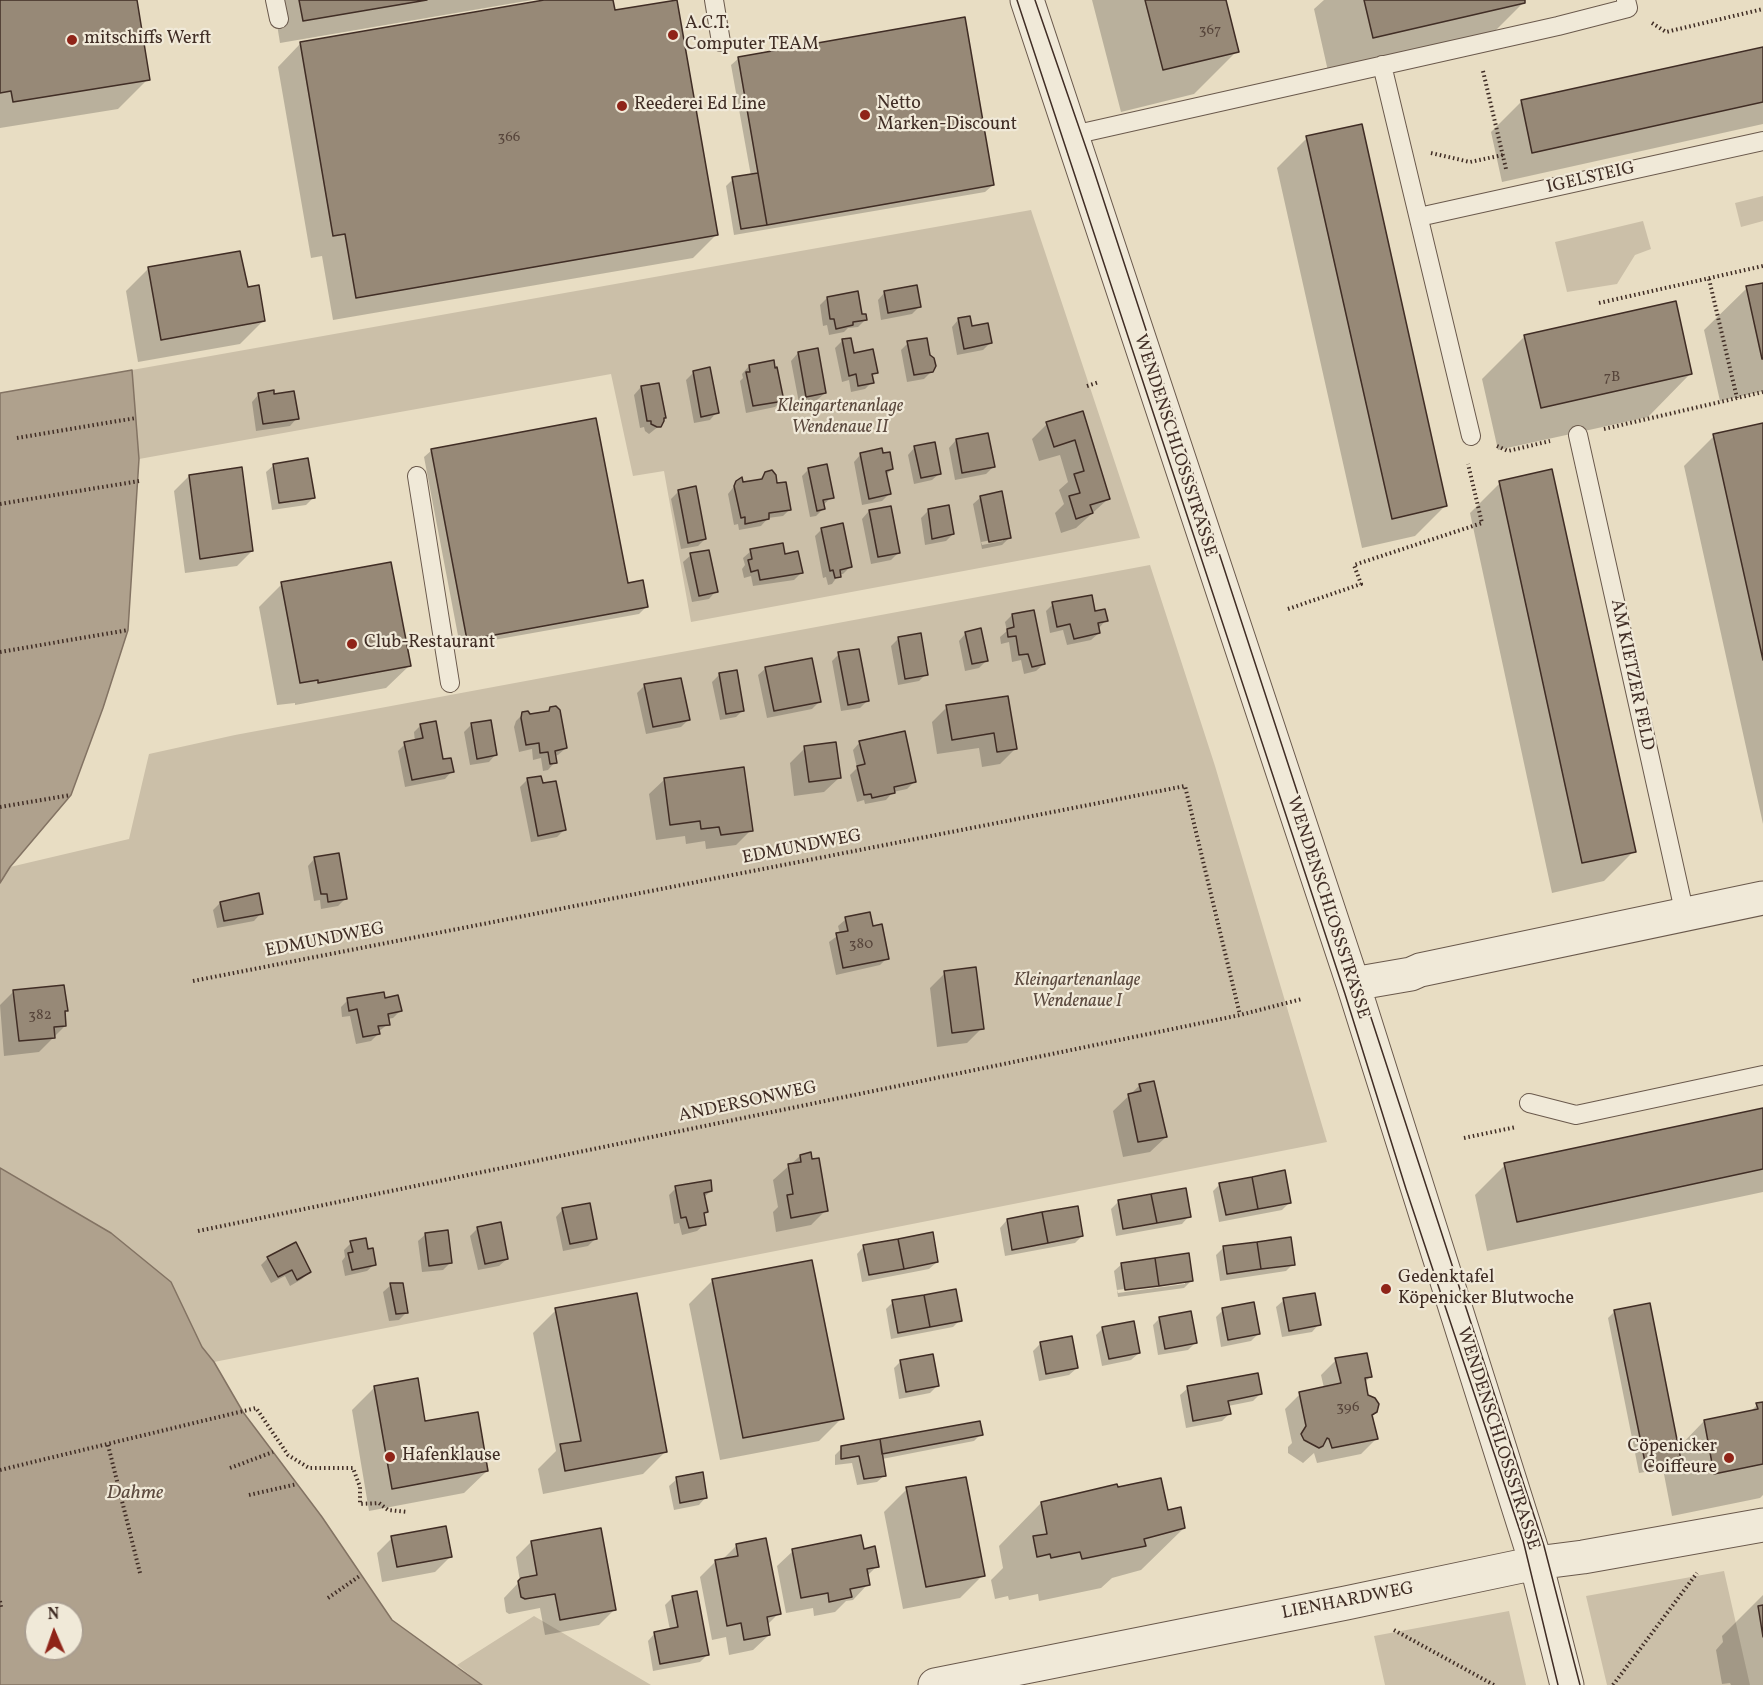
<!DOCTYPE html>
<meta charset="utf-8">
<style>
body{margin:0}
#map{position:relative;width:1763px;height:1685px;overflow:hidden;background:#e8ddc3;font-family:Vollkorn,serif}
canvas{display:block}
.north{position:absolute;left:24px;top:1601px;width:60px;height:60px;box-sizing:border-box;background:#f0e9d8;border:2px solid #aa9e90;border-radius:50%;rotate:358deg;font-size:16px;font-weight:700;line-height:24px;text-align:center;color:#402d25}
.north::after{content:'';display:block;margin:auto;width:21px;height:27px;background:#8f2418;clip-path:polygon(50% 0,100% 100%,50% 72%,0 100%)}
</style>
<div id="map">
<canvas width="1763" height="1685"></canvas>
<div class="north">N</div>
</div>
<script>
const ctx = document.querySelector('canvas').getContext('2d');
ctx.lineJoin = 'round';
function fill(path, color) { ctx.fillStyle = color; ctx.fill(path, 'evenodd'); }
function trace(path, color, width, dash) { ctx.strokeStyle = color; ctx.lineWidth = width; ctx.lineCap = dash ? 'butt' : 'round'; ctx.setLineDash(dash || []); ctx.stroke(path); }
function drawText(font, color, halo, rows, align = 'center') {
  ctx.font = font + ' Vollkorn,serif'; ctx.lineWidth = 4.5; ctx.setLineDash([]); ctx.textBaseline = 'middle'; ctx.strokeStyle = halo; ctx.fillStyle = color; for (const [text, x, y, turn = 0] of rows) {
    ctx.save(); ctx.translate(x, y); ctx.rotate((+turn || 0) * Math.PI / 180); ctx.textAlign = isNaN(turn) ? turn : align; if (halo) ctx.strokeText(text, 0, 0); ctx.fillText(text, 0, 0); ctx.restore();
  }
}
fill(new Path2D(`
 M1763,196v25l-22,6 -6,-24z
 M1031,210l109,328 -449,84 -27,-151 -31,5 -22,-102 -472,85 -7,-89z
 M1643,221l8,28 -16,6 -18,29 -50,8 -12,-50z
 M1150,565l65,201 112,376 -1113,220 -12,-15 -202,-179v-285l10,-16 119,-28 20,-85 86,-19z
 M1724,1571l26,114h-143l-21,-89z
 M1509,1611l17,74h-141l-11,-49z
 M534,1616l117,69h-169l-25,-20z`), '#cbbfa8');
const water = new Path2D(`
 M132,370l7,89 -11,171 -25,78 -32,87 -61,72 -10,16v-490z
 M0,1168l111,65 60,49 31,65 12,15 29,50 79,105 70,103 90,65h-482zM36,1613h36v36h-36z`);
fill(water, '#afa18d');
trace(water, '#837363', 1.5);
fill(new Path2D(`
 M0,0h135l13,79 -30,30 -118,19z
 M273,0h259l-252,43z
 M553,0h59l2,12 102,223 -23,23 -360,62 -11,-64 -11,2 -33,-191 22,-23z
 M1092,0h132l13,51 -43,43 -73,18z
 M1324,0h199l1,2 -43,43 -151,35 -16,-71z
 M1763,49v75l-261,58 -11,-50 30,-30z
 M739,58l254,127 -8,7 -251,43 -8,-49 7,-7 18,-3 -20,-111z
 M1307,138l138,368 -30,30 -53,12 -85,-380z
 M149,268l97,20 17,33 -23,23 -102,18 -12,-71z
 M1763,284v107l-43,10 -16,-71 43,-42z
 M885,292l35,14 -8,8 -31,6 -3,-20z
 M827,298l34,18 4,4 -7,7 -10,1 -4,4 -15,3 -2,-10 -4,1 -3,-21z
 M959,319l12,8 19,16 -7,7 -26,5 -5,-28z
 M1525,336l165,38 -42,43 -150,33 -16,-71z
 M842,341l11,13 23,18 -5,5 1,5 -7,7 -14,3 -2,-12 -7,2 -7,-34z
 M908,343l24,28 -8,8 -17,3 -6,-32z
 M798,353l27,40 -8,7 -18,3 -8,-42z
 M749,366l33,34 -7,7 -29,6 -6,-32 3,-3 -1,-4z
 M693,373l24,39 -7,8 -16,3 -8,-43z
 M641,387l23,31 -5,8 -10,8 -4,-3 -1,-4 -4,1 -6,-33z
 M259,394l14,1 24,23 -7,8 -34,5 -4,-29z
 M1082,412l26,87 -32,29 -15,5 -6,-20 9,-9 -5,-14 9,-8 -8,-27 -21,6 -7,-22 15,-15z
 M1763,425v399l-79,-358 30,-30z
 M956,440l37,27 -7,7 -31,6 -6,-32z
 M915,447l25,26 -8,7 -18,4 -6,-29z
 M432,450l195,134 19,23 -7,7 -179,32 -36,-189z
 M861,454l31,15 -6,6 3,19 -7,7 -20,4 -8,-43z
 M274,465l39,33 -7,7 -34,5 -6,-38z
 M809,469l23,28 -9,8v4l-7,7 -6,1 -8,-41z
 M766,473l10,12 14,24 -7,7 -15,2 -7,8 -22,4 -1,-6 -4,1 -6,-31 11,-14 3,4 16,-3z
 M189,476l63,75 -15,15 -52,7 -11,-82z
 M1500,483l134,368 -30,30 -52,12 -82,-380z
 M679,491l26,48 -7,7 -17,3 -10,-50z
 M981,497l28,41 -7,7 -20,4 -9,-45zM1003,538v3l-21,4 -1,-3z
 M869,511l29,42 -7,7 -20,4 -9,-45z
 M928,511l25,23 -7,7 -21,4 -4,-27z
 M822,529l29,37 -8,8h-4l-7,10 -4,1 -2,-8 -3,1 -8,-42z
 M751,551l33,4 17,18 -7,7 -41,6 -2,-10 -7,2 -2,-9 3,-4 -2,-7z
 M691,555l25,36 -7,8 -17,3 -9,-40z
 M282,584l127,82 -23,22 -91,17v-2l-18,2 -18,-98z
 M1053,604l41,9 12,7 -7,8v5l-8,7 -24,5 -4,-15 -13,3 -4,-22z
 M1012,615l32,49 -8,7 -12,3 -3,-14 -9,2 -3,-20 -8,2 -1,-7 7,-6 -2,-9z
 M966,633l20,28 -7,7 -14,3 -6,-30z
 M898,639l28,35 -7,7 -21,4 -7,-39z
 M839,654l28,47 -7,7 -19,3 -9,-50z
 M766,668l54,33 -8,8 -45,9 -9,-43z
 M719,675l24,35 -7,7 -16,3 -8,-38z
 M680,680l8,40 -7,7 -35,7 -9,-41 7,-7z
 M1007,698l8,51 -15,15 -18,3 -3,-19 -42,6 -5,-32 15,-15z
 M550,709l16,39 -8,7 -4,1 1,6 -7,8 -5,1 -2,-13 -8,2 -1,-11 -13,3 -5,-25 2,-6 7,-7 7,2 16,-3z
 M421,725l21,36 10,10 -7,8 -40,8 -7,-36 7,-7 10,-2 -1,-10z
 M471,725l25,29 -7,8 -19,3 -6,-33z
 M860,742l54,40 -7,7 -14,3 -7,8 -21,4 -1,-4 -7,2 -7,-27 7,-7 -4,-18z
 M805,748l35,29 -16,15 -30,4 -4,-33z
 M528,779l36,51 -7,7 -26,5 -11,-55z
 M665,779l86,51 -15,15 -30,4 -1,-8 -19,3 -1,-8 -29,4 -7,-46z
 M315,858l30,41 -7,7 -17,3 -1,-9 -6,1 -6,-35z
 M220,903l41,10 -7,8 -37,7 -4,-18z
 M846,919l26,9 15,30 -7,7 -44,10 -7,-33 11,-8 -2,-8z
 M945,973l37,55 -15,15 -30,4 -7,-59z
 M13,992l53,18 -3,3 2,13 -26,26 -35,4 -4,-51z
 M348,1000h36l16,11 -7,7 -6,1 1,5 -10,8v2l-7,7 -15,3 -6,-28 -8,1 -1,-10z
 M1140,1085l26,52 -16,15 -27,5 -10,-46z
 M1763,1110v82l-276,59 -12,-56 30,-30z
 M800,1156l26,54 -15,15 -35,7 -3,-20 5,-5 -5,-27z
 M1220,1184l70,18 -8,8 -63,12 -6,-31z
 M676,1188l35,3 -8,7 3,14 -3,3 2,9 -8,7 -15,4 -3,-12 -5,1 -5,-29z
 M1118,1202l71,14 -7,8 -66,12 -5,-27z
 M563,1209l33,29 -8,8 -25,5 -7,-34z
 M1007,1220l75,16 -7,7 -70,13 -5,-28z
 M478,1228l29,31 -8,7 -21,4 -8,-34z
 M426,1234l24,29 -7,7 -21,2 -4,-31z
 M351,1243l16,8 8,13 -8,7 -22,5 -3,-15 3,-4 -1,-7z
 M864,1246l73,16 -8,7 -67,13 -5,-28z
 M1223,1248l70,16 -7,7 -66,10 -4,-26z
 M268,1258l42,13 -8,8 -12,7 -5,-10 -14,7 -10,-18z
 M811,1262l31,156 -23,23 -99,19 -31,-156 23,-23z
 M1122,1264l69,17 -7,7 -66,9 -4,-26zM1185,1281v3l-67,9 -1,-3z
 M391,1285l16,27 -8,8 -10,1 -6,-29z
 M1284,1300l35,24 -7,8 -30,5 -6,-30z
 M893,1302l67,18 -7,7 -62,12 -5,-30z
 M556,1310l110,141 -23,23 -100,20 -5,-25 18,-18 -23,-118z
 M1223,1310l35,24 -7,7 -30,6 -5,-30z
 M1615,1311l62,138 27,-28 45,-8 8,-8 6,-2v92l-3,3 -88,18 -9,-47 -24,4 -31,-155z
 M1160,1318l35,25 -7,7 -30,5 -5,-30z
 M1103,1328l36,25 -8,7 -29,6 -6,-31z
 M1041,1343l36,25 -8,7 -30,6 -6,-30z
 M1336,1360l35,16 -7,7 12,56 -15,15 -44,9 -3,-10 -11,10 -15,-10v-6l4,-4 -7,-34 15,-15 24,-6 -3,-13z
 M901,1361l36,25 -7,7 -31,6 -5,-31z
 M375,1387l49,36 63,48 -23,22 -95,18 -17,-101z
 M1188,1388l72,6 -7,7 -25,5 1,8 -7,7 -36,7 -6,-33z
 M981,1434l-7,7 -92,18 3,16 -8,7 -20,3 -5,-22 -17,2v-10l7,-7z
 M677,1479l29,18 -7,8 -25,5 -5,-24z
 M907,1489l76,86 -23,23 -57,11 -19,-97z
 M1041,1503l126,9 17,16 -43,42 -29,8 -11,10 -62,13 -1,-7 -29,6 -1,-4 -13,3 -4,-19 12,-12 -4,-22z
 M392,1538l58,19 -15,15 -53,10 -5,-29z
 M531,1542l84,67 -16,16 -54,10 -5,-27 -31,6 -3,-2 -2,-14 16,-17 -4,-24z
 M737,1545l42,68 -12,12 2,10 -16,15 -24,5 -3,-18 -14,3 -12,-63 16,-16 6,-1z
 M862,1550l15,16 -10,10 1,8 -15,16 -7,1 -11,11 -21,4 -1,-8 -27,5 -9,-47 16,-15z
 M1763,1595v90h-32l-1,-2 -8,1 -6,-34 7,-8 -1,-6z
 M673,1597l34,58 -7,7 -47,9 -5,-30 7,-8 15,-3 -5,-25z`), '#0003');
const building = new Path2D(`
 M0,0h137l13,80 -137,22 -2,-11 -11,2z
 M299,0h128l-124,21z
 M544,0h69l2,10 62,-10 41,235 -362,63 -11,-64 -12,2 -33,-194z
 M1145,0h81l13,52 -76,18z
 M1364,0h161v3l-152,35z
 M965,17l29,168 -227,40 -29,-168z
 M1763,47v55l-231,51 -11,-53z
 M1362,124l85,382 -55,13 -86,-383z
 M758,173l9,52 -26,4 -9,-52z
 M240,251l8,36 11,-2 6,36 -104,19 -13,-73z
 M1763,283v76h-1l-16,-73z
 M917,285l4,22 -33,6 -4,-22z
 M858,291l4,23h4l1,6 -14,2v3l-17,4 -2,-10h-4l-3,-22z
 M1676,301l16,73 -151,34 -17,-73z
 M970,316l2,10 16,-3 4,20 -28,6 -6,-31z
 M851,338l3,15 19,-4 5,24 -6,1 2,9 -16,3 -2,-12 -7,2 -7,-37z
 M927,338l3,17 4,3 2,8 -3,6 -19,3 -7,-34z
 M818,348l8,45 -20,4 -8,-45z
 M774,360l1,8 2,-1 7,34 -31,5 -7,-34h4l-1,-7z
 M710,367l9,46 -18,4 -8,-46z
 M659,383l7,35h-2v3l-3,6h-4l-6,-3v-3h-4l-6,-35z
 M274,390v4l20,-3 5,28 -36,5 -5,-31z
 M1083,411l27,88 -20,6 3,8 -17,6 -7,-23 11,-3 -6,-19 10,-3 -9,-31 -21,7 -8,-25z
 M596,418l32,165 15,-3 5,27 -181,33 -36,-191z
 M1763,423v237l-50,-226z
 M988,433l7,34 -33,6 -6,-34z
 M935,442l6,32 -20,4 -7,-32z
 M882,448l1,5 7,-1 3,17 -7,2 5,23 -22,5 -9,-46z
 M308,458l7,40 -36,5 -6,-39z
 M827,464l7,34 -11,2 2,9 -8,2 -9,-43z
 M242,467l11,84 -53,8 -11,-84z
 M1552,469l84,383 -54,11 -83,-382z
 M772,470l4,5 1,8 9,-1 5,28 -22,3v6l-24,5v-7l-4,1 -7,-32 2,-5 6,-4 1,5 19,-3 3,-7z
 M696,486l10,53 -18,4 -10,-53z
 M1002,491l9,47 -22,4 -9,-46z
 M949,505l5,29 -22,5 -4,-30z
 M891,506l9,47 -22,4 -9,-47z
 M843,523l9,44 -12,3 1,7 -6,1 -2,-8 -3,1 -9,-43z
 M783,543l2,11 13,-3 5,22 -43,7 -2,-10 -7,2 -3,-12 4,-1 -2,-10z
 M709,550l9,42 -19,4 -9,-43z
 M391,562l20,104 -93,17v-3l-18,3 -19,-101z
 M1092,595l3,16 10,-2 3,12 -10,2 2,10 -26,6 -4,-15 -13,3 -5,-25z
 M1034,610l11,54 -13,3 -4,-13 -9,1 -3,-19 -8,1 -1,-8 7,-2 -2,-13z
 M981,628l7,33 -16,3 -7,-32z
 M921,633l7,42 -23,4 -7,-42z
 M859,649l10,52 -21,4 -10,-53z
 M812,658l9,44 -47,9 -9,-44z
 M737,670l7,41 -18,3 -7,-41z
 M681,678l9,42 -37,7 -9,-43z
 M1008,696l9,53 -20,3 -3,-19 -42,7 -6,-35z
 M556,706l4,4 7,38 -12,3 2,12 -7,1 -2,-12 -8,1 -1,-10 -13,2 -5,-27 1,-6 6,-1 2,3 19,-3 1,-4z
 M491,720l6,35 -20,4 -6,-36z
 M436,721l7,38 8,-1 3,14 -42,8 -8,-38 19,-4 -3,-14z
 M905,731l11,51 -22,5 1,6 -23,5 -1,-4 -7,1 -7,-29 8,-2 -6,-23z
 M836,742l5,36 -32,4 -5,-36z
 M744,767l9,64 -32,4 -2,-8 -18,2 -1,-8 -30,4 -6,-47z
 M541,776l2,7 13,-2 10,49 -28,6 -11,-58z
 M339,853l8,46 -19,3 -1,-8h-6l-7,-37z
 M259,893l4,21 -39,7 -4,-19z
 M870,912l3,14 9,-2 7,35 -46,9 -7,-35 12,-2 -3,-14z
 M976,967l8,62 -32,4 -8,-62z
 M64,985l4,26h-3l1,15 -12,1 1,11 -36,3 -6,-51z
 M384,992l1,6 13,-3 4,16 -14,3 2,11 -12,1 2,8 -17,3 -6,-28 -8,2 -2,-13z
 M1154,1081l13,56 -29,5 -10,-48 13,-3 -2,-7z
 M1763,1108v61l-246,53 -13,-59z
 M811,1152l1,7 7,-1 9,53 -37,7 -4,-23 6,-1 -5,-30 13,-2 -1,-7z
 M1285,1170l6,33 -33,6 -6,-32z
 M1252,1177l6,32 -32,6 -7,-32z
 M711,1180l1,11 -8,2 4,19 -4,1 2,12 -17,3 -3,-11 -5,1 -6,-32z
 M1186,1188l5,29 -34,6 -6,-29z
 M1151,1194l6,29 -34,6 -5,-29z
 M590,1203l7,36 -27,5 -8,-36z
 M1078,1206l5,30 -35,7 -6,-31z
 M1042,1212l6,31 -36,7 -5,-31z
 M501,1222l7,37 -23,5 -8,-37z
 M448,1230l4,33 -23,3 -4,-33z
 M933,1232l5,30 -34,7 -6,-30z
 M1291,1237l4,28 -34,4 -4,-27z
 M366,1238l2,11 5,-1 3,17 -24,5 -4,-17 5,-1 -3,-11z
 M898,1239l6,30 -35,6 -6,-30z
 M296,1242l15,30 -14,8 -5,-10 -14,7 -11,-20z
 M1257,1242l4,27 -34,5 -4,-28z
 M1189,1253l4,28 -34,5 -4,-28z
 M1155,1258l4,28 -34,4 -4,-27z
 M812,1260l32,159 -101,19 -31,-159z
 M390,1283h13l5,30 -12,1z
 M956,1289l6,32 -32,6 -6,-32z
 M637,1293l30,159 -102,19 -5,-27 21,-3 -26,-133z
 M1315,1293l6,32 -32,6 -6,-33z
 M924,1295l6,32 -32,6 -6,-33z
 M1254,1302l6,32 -32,6 -6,-32z
 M1650,1303l31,157 -35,7 -32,-157z
 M1191,1311l6,32 -32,6 -6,-32z
 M1134,1321l6,32 -31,6 -7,-32z
 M1072,1336l6,32 -32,6 -6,-32z
 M1367,1353l5,24 -7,1 3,17 7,3 4,6 -2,8 -5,3 6,24 -46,9 -3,-9 -2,-1 -4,8 -4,2 -15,-8 -3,-6 5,-8 -7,-34 42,-9 -6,-25z
 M933,1354l6,32 -33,6 -6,-32z
 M1258,1373l4,21 -34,7 3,13 -38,7 -6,-35z
 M418,1378l7,43 53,-9 10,59 -96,18 -18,-103z
 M1763,1402v62l-49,10 -10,-54 54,-11 -2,-6z
 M980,1421l3,14 -101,19 -2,-15z
 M880,1439l6,37 -22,3 -5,-23 -18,3v-13z
 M703,1472l4,26 -27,5 -4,-26z
 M966,1477l19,99 -59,11 -20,-100z
 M1161,1478l7,32 13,-3 4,21 -41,11 2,7 -64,13 -2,-7 -29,6 -1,-4 -13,3 -4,-21 14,-2 -6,-32 76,-18 1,3z
 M446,1526l6,31 -55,10 -6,-31z
 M601,1528l15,82 -56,10 -5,-26 -30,5 -4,-2 -3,-16 3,-3 16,-3 -6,-34z
 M861,1535l3,14 11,-3 4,21 -12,2 3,16 -20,4 2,8 -23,5 -1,-9 -27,5 -9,-49z
 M766,1538l15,76 -14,3 3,18 -26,5 -3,-17 -14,3 -12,-66 23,-4 -2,-12z
 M697,1591l12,64 -49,9 -6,-32 24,-5 -6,-31z
 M1763,1605v32l-5,-31z`);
fill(building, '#978977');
trace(building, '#402d25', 1.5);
const lane = new Path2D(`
 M275,0l4,19
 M714,0l7,42
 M1382,65l89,371
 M1073,135l485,-109 70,-18 -2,-8
 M1419,217l344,-76
 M1578,435l107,480
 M417,476l33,207
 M1529,1103l47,12 187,-40`);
const street = new Path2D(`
 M1027,0l326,984 183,579 31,122
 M1353,984l58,-10 9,-4 343,-72
 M935,1685l411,-82 190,-40 47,-6 180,-32`);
trace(lane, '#6a594c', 20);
trace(street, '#6a594c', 35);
trace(new Path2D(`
 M1652,23l14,9 97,-23
 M1483,71l23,98
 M1431,153l39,9 33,-7
 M1709,279l28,119
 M1599,303l164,-37
 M1087,386l12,-4
 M1604,429l159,-37
 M17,438l119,-20
 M1497,446l11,5 42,-10
 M0,504l139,-23
 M1288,609l73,-25 -7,-19 128,-42 -14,-59
 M0,652l128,-22
 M0,807l71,-12
 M193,981l992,-195 55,229
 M1464,1138l52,-11
 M198,1231l1042,-216 62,-16
 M108,1445l32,128
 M230,1468l43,-16
 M0,1470l256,-62 32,47 21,13h44l7,19v17l19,-1 9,7 20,2
 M249,1495l48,-11
 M328,1598l33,-23
 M0,1601l1,6
 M1394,1630l100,55
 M1613,1685l84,-112`), '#402d25', 4, [1.5, 3]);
trace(lane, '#f0e9d8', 18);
trace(street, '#f0e9d8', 33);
trace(new Path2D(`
 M1017,0l328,994 61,195 117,351 35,145
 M1035,0l58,168 451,1378 36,139`), '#402d25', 1.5);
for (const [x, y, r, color] of [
 [673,35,6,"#8f2418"],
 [72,40,6,"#8f2418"],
 [622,106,6,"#8f2418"],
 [865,115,6,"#8f2418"],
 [352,644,6,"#8f2418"],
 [1386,1289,6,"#8f2418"],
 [390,1457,6,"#8f2418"],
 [1729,1458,6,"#8f2418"]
]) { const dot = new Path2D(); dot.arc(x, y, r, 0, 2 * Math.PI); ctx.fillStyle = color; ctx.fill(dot); trace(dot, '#f0e9d8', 2); }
drawText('15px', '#56443a', null, [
 ["367",1210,31],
 ["366",509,138],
 ["7B",1612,378],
 ["380",861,945],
 ["382",40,1016],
 ["396",1348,1408]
]);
drawText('18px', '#402d25', '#f0e9d8', [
 ["A.C.T.",685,25],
 ["Computer TEAM",685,46],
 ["mitschiffs Werft",84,40],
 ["Netto",877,105],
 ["Marken-Discount",877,126],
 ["Reederei Ed Line",634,106],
 ["Club-Restaurant",364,644],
 ["Gedenktafel",1398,1279],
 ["Köpenicker Blutwoche",1398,1300],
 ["Cöpenicker",1717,1448,"right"],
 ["Coiffeure",1717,1469,"right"],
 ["Hafenklause",402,1457]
], 'left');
drawText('18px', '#402d25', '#f0e9d8', [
 ["IGELSTEIG",1591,179,-13],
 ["WENDENSCHLOSSSTRASSE",1174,446,72],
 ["AM KIETZER FELD",1631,675,78],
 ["EDMUNDWEG",802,848,-11],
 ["WENDENSCHLOSSSTRASSE",1327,908,72],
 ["EDMUNDWEG",325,941,-11],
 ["ANDERSONWEG",748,1103,-12],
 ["WENDENSCHLOSSSTRASSE",1497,1439,72],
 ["LIENHARDWEG",1348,1602,-11]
]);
drawText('italic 18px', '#5c4a3f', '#f0e9d8', [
 ["Kleingartenanlage",840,408],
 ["Wendenaue II",840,429],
 ["Kleingartenanlage",1077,982],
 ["Wendenaue I",1077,1003]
]);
drawText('italic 20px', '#5c4a3f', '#f0e9d8', [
 ["Dahme",135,1494]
]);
</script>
